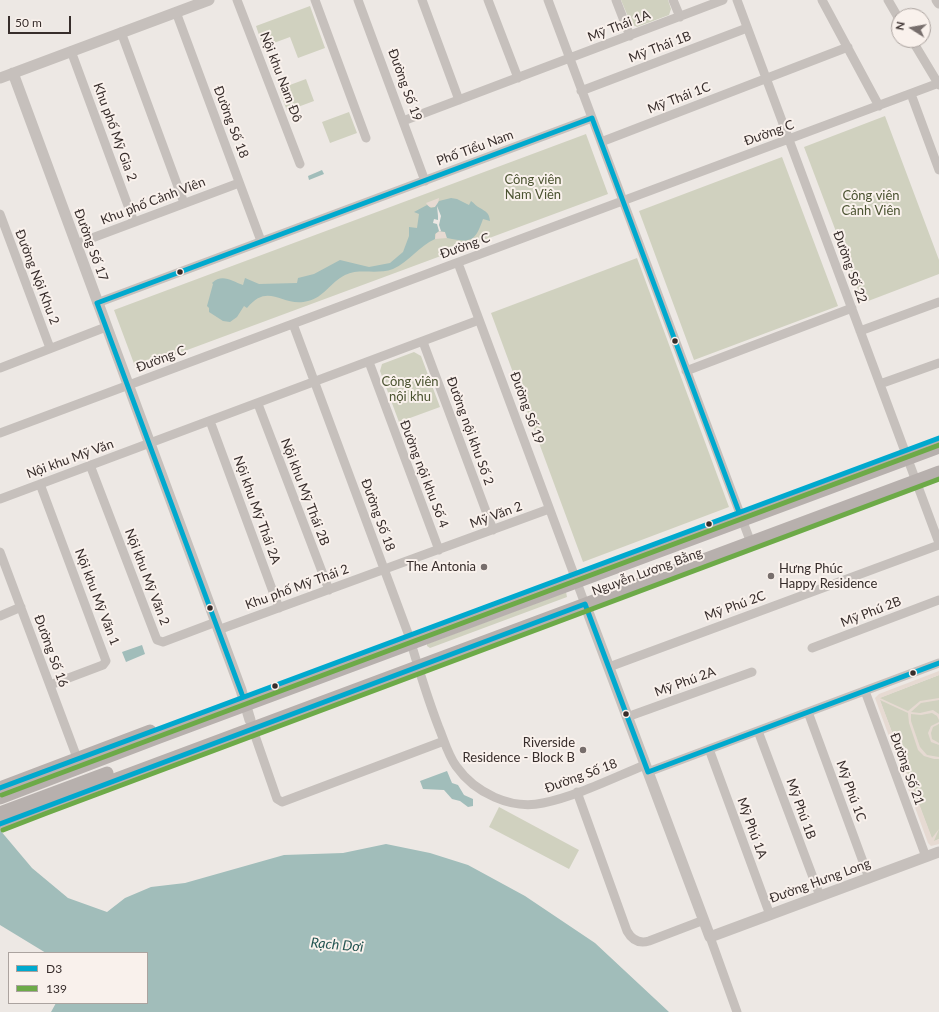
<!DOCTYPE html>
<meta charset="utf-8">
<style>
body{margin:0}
#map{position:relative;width:939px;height:1012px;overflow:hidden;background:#ede8e4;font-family:Lato,sans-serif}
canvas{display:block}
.legend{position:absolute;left:8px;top:952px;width:140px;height:52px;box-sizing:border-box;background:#f9f1ec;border:1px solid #aba39f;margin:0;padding:5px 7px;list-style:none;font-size:12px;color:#372d2b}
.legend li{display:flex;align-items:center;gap:8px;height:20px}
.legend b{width:20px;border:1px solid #aba39f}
.north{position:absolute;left:891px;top:8px;width:40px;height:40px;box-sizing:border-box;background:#f9f1ec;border:1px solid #aba39f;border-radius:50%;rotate:281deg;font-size:11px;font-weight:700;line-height:16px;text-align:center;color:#372d2b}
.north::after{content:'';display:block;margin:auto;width:14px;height:18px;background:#776e6c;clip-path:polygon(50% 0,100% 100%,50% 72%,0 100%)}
.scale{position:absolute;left:8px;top:16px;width:63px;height:18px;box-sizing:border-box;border:2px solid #372d2b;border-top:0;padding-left:5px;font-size:12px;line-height:14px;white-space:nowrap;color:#372d2b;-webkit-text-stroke:3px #f9f1ec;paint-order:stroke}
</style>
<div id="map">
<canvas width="939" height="1012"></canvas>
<ul class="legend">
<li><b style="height:5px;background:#00a9ce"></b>D3</li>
<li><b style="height:5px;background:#6daa48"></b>139</li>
</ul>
<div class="north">N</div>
<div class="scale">50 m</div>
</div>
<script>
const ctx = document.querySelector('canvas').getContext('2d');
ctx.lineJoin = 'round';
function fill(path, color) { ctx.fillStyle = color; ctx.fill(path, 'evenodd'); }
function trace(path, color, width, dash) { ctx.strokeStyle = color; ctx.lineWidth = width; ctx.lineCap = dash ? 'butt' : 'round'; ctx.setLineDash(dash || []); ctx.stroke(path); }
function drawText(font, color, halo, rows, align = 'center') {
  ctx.font = font + ' Lato,sans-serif'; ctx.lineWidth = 4; ctx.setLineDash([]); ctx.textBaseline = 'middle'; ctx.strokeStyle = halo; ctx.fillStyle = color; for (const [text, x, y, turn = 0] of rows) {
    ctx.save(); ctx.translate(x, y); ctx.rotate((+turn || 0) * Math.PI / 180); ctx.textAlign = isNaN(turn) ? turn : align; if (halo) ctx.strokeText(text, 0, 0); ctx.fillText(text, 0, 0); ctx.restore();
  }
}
fill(new Path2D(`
 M621,0h47l3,9 -2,6 -32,12 -6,-3z
 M310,6l15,42 -27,10 -8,-21 -27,10 -7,-21z
 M306,79l8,22 -27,10 -8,-22z
 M349,112l8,21 -27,10 -8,-21z
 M885,116l54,144v14l-76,29 -59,-156z
 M586,134l22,60 -472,175 -22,-59z
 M782,157l56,149 -144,54 -55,-149z
 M637,258l92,249 -146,55 -92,-249z
 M414,352l7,4 19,51 -41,15 -19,-51 2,-7z
 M566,592l1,5 -137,51 -3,-2v-2z
 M939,675v164l-6,3 -54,-144z
 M499,807l80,43 -10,19 -80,-42z`), '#d0d1bf');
fill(new Path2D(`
 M439,198l-1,6 -3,3h-6l-3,-4z
 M440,231l5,1 2,6 -12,1 1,-6z
 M939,671v4l-59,23 28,13 12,-10 19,-3v2l-18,3 -10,9 9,1 13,-3 6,4v6l-2,-4 -5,-3 -11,2 -10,-1v7l9,26 7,8 12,2v2h-5l-10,-3 -6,-6 -9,-27 -1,-10 -28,-13 52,138 7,-9 -5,12 5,-2v5l-8,2 -3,-3 -53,-145 4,-4z
 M939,722v2l-6,3 -2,6 1,6 7,4v2l-8,-3 -3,-9 3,-7z`), '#e6dad2');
fill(new Path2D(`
 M322,170l2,4 -15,6 -1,-4z
 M451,198l6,1 12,6 2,-4c3,2 6,6 9,7 6,4 9,4 10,13l-7,-2c-8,23 -12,24 -36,19l-2,-6 -6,-1 -4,3v5c-16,7 -26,23 -42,30 -16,6 -34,-1 -48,6 -14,7 -22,23 -37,26 -26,7 -39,-20 -61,7l-3,-2 -7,11 -7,5 -7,-1 -14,-9v-4l-2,-2 6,-22 -1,-1c10,-10 20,-2 31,2l2,-7 14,6 38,-1 1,-5 16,-4 26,-14 29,7 21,-4 13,-11 6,-16v-9l8,1 2,-14 -5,-2 13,-7 4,3 4,-1 4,-6z
 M142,645l3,9 -19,8 -4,-10z
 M447,771l5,12 6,2 6,10 9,4v7l-5,1 -8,-6 -8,-2 -8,-9 -21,-1 -3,-8z
 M0,830l32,38 36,30 39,14 18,-14 26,-11 34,-4 99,-28 59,-2 43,-9 44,9 38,12 57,31 70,47 74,69h-618l5,-9h91v-50h-101l-46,-28z`), '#a1bdba');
fill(new Path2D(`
 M437,206l4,10 -2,9 2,6h-2l-2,-7 -4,-1 1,-4 4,1v-4z`), '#ede8e4');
trace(new Path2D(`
 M237,0l63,164
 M315,0l51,138
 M358,0l67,181
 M422,0l37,100
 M488,0l30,78
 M548,0l203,543
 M616,0l14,36
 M673,0l7,17
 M737,0l202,543
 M822,0l57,106
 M888,0l11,19
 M176,12l85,229
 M121,32l63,171
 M912,40l27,45
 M71,51l63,171
 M581,91l166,-63
 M911,94l28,76
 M403,121l320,-121
 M601,142l247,-95
 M0,214l50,134
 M76,244l163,-61
 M458,263l127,341
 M97,303l495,-185
 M293,324l116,312c9,31 18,61 30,92 5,12 9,27 17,38 19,27 55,44 87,37 34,-7 70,-25 102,-38
 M860,331l79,-29
 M423,342l70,188
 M369,362l70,188
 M0,368l106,-41
 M686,371l166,-63
 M880,384l59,-21
 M258,404l71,186
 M210,421l69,187
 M0,433l939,-350
 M90,465l67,175 6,2 53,-20
 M40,484l66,177 -3,4 -53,20
 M0,499l479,-179
 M0,552l79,211
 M0,616l21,-9
 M218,630l331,-121
 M812,648l127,-48
 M609,667l330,-122
 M865,691l61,166
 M808,712l61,166
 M627,717l125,-45
 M251,724l26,75 5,3 162,-61
 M758,731l62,165
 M709,749l61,166
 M648,772l291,-109
 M577,792l50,139c5,9 12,13 22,10l55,-21
 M710,937l27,75`), '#c6c0bc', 9);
trace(new Path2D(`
 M937,0l2,3
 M13,73l228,617 9,30
 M0,78l209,-78
 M585,604l125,333 229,-85`), '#c6c0bc', 11);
trace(new Path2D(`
 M0,788l150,-57
 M0,798l157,-60 782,-291
 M0,813l107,-40
 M0,824l44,-18 895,-334`), '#b7b0ad', 13);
trace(new Path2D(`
 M585,604l63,168
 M243,697l-146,-394 495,-185 147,394
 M648,772l291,-109
 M0,788l939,-350
 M0,824l585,-220`), '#00a9ce', 5);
trace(new Path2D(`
 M2,795l937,-350
 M3,830l44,-17 892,-334`), '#6daa48', 5);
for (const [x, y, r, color] of [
 [180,272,3.5,"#372d2b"],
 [675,341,3.5,"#372d2b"],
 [709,524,3.5,"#372d2b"],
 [484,567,4,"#776e6c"],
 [771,576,4,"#776e6c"],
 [210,608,3.5,"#372d2b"],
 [913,673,3.5,"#372d2b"],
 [275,686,3.5,"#372d2b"],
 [626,714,3.5,"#372d2b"],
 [583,750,4,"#776e6c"]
]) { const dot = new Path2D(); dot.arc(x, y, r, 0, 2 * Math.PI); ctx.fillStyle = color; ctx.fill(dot); trace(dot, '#f9f1ec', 1.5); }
drawText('13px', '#372d2b', '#f9f1ec', [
 ["Mỹ Thái 1A",619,26,-21],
 ["Mỹ Thái 1B",660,47,-21],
 ["Nội khu Nam Đô",281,77,69],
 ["Đường Số 19",405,85,70],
 ["Mỹ Thái 1C",679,98,-21],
 ["Đường Số 18",231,122,69],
 ["Khu phố Mỹ Gia 2",115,132,70],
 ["Đường C",769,133,-20],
 ["Phố Tiểu Nam",475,148,-20],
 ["Khu phố Cảnh Viên",153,201,-21],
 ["Đường Số 17",91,245,70],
 ["Đường C",465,246,-20],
 ["Đường Số 22",850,267,70],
 ["Đường Nội Khu 2",37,277,69],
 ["Đường C",161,359,-21],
 ["Đường Số 19",527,408,70],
 ["Đường nội khu Số 2",470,431,70],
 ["Nội khu Mỹ Văn",70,459,-20],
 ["Đường nội khu Số 4",424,474,69],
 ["Nội khu Mỹ Thái 2B",305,492,69],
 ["Nội khu Mỹ Thái 2A",257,510,70],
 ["Đường Số 18",378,515,70],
 ["Mỹ Văn 2",496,515,-20],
 ["Nguyễn Lương Bằng",647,572,-20],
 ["Nội khu Mỹ Văn 2",147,577,69],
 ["Khu phố Mỹ Thái 2",297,587,-20],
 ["Nội khu Mỹ Văn 1",97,597,69],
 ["Mỹ Phú 2C",735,606,-20],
 ["Mỹ Phú 2B",871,612,-21],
 ["Đường Số 16",51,651,70],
 ["Mỹ Phú 2A",685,682,-20],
 ["Đường Số 21",907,769,70],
 ["Đường Số 18",581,776,-20],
 ["Mỹ Phú 1C",851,791,70],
 ["Mỹ Phú 1B",801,809,70],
 ["Mỹ Phú 1A",752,828,70],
 ["Đường Hưng Long",820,881,-20]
]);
drawText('13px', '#4b5331', '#f9f1ec', [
 ["Công viên",533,180],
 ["Nam Viên",533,195],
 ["Công viên",871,196],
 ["Cảnh Viên",871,211],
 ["Công viên",410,382],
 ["nội khu",410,397]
]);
drawText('13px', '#372d2b', '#f9f1ec', [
 ["The Antonia",476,567],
 ["Hưng Phúc",779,569,"left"],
 ["Happy Residence",779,584,"left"],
 ["Riverside",575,743],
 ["Residence - Block B",575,758]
], 'right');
drawText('italic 14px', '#245552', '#f9f1ec', [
 ["Rạch Dơi",337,945,5]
]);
</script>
